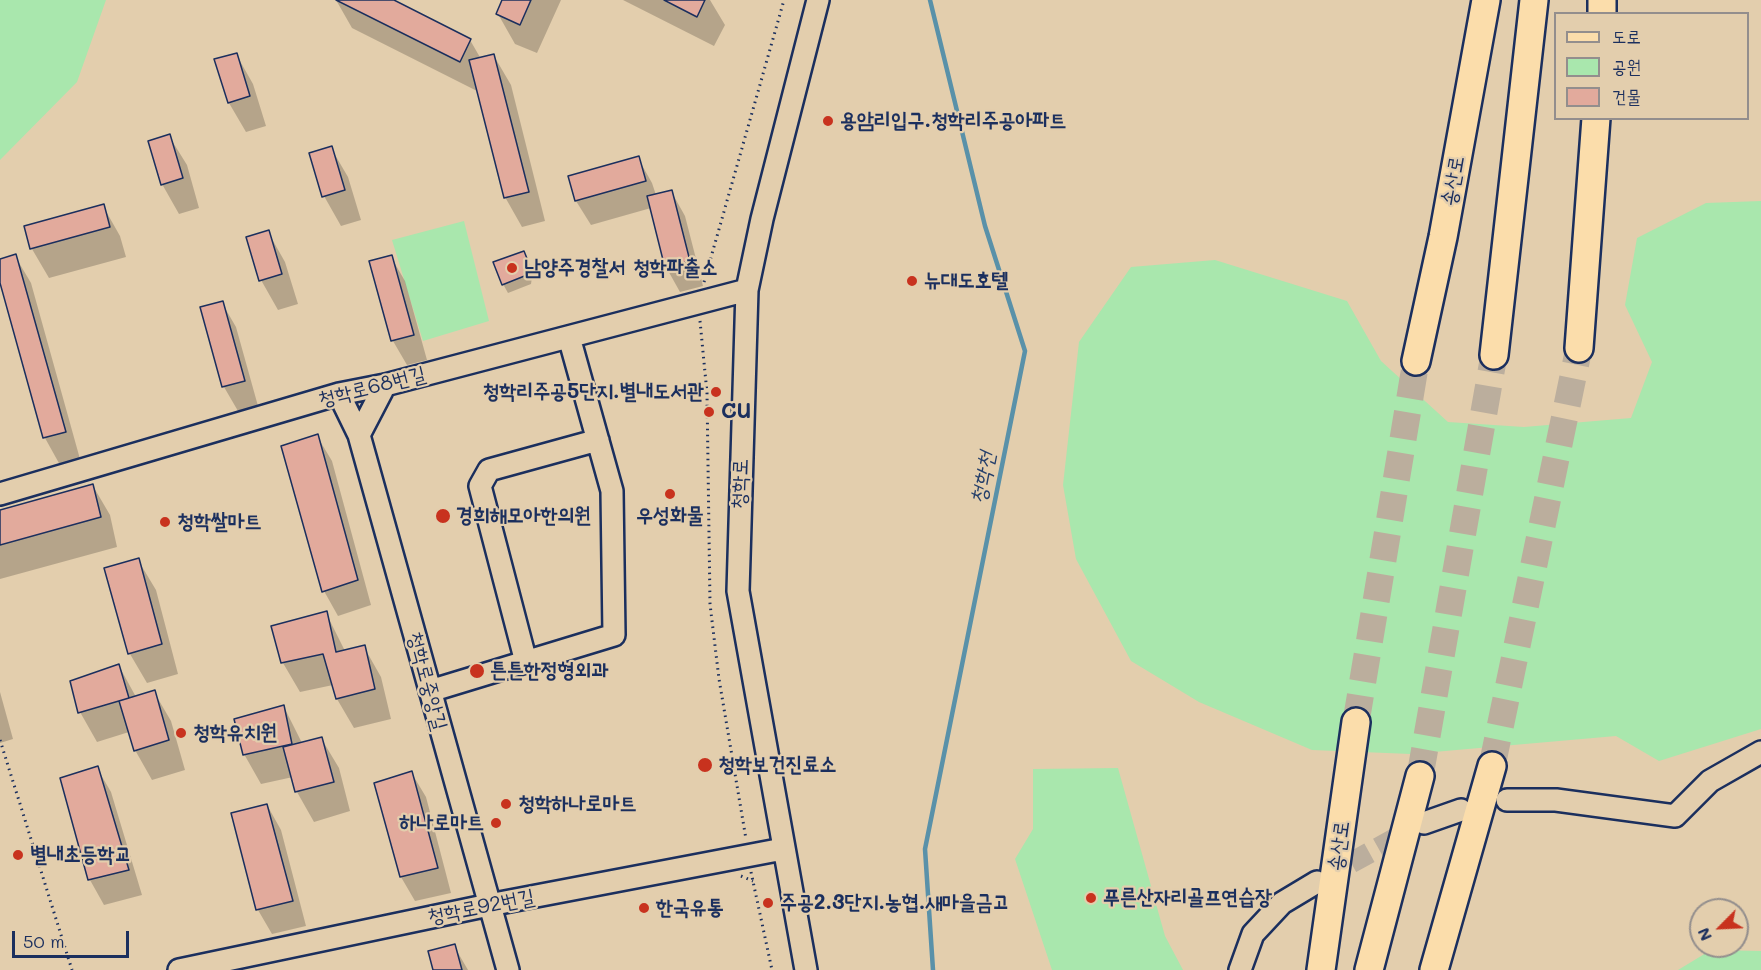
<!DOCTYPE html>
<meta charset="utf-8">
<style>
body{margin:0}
#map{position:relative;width:1761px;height:970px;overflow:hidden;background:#e3cead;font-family:Mali,"Poor Story",sans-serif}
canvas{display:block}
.legend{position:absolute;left:1554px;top:12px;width:195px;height:108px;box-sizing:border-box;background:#e3cead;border:2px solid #938e8d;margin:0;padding:8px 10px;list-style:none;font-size:18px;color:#1b2f5e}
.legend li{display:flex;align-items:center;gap:12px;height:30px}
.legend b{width:30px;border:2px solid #938e8d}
.north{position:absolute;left:1689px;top:898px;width:60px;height:60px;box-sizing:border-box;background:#e3cead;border:2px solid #938e8d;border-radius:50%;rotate:246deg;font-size:16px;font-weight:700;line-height:24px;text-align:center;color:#1b2f5e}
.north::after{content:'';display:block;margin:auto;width:21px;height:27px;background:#c8321e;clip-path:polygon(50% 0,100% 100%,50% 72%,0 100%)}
.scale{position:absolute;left:12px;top:931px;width:117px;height:27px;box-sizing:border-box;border:3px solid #1b2f5e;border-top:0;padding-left:8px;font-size:18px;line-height:21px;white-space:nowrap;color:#1b2f5e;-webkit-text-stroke:4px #e3cead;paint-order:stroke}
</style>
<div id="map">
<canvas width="1761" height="970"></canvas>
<ul class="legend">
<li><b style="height:8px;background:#fbddab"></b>도로</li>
<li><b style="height:16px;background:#a9e7ad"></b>공원</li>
<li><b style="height:16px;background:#e2aa9c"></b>건물</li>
</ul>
<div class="north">N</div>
<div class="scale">50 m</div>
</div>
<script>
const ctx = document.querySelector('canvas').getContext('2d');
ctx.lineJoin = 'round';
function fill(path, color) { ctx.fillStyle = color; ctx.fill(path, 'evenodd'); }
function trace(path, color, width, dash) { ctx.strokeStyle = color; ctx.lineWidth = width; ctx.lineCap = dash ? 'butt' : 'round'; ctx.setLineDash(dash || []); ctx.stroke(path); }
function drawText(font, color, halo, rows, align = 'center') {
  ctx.font = font + ' Mali,"Poor Story",sans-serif'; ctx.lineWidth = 4.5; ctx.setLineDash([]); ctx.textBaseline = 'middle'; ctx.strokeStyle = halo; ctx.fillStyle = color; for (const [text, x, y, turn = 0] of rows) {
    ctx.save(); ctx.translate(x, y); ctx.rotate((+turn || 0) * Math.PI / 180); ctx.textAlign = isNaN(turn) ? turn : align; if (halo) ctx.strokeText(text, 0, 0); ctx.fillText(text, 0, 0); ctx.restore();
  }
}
fill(new Path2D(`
 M0,0h106l-29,82 -77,78z
 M1761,201v528l-102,32 -43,-25 -205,18 -99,-4 -113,-48 -68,-41 -55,-102 -13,-74 16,-143 52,-75 84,-7 132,41 34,60 67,61 76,5 107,-9 21,-56 -27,-57 12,-67 69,-35z
 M464,221l25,100 -66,20 -31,-101z
 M1118,768l47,168 18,34h-131l-37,-111 18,-30v-60z
 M1711,950l50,1v19h-83z`), '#a9e7ad');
fill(new Path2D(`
 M336,0h55l79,40 11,19 13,-3 17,29 34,136 -23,6 -17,-30 -26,-105 -127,-64z
 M504,0h57l-24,53 -22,-9 -17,-30z
 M623,0h87l15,25 -11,21z
 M236,54l17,30 13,42 -20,6 -17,-29z
 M169,136l18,29 12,43 -20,6 -17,-30z
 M331,148l17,29 13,43 -20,6 -17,-30z
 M638,158l14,25 4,12 15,-4 14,25 18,70 -23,6 -14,-25 -15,-59 -60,17 -15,-24 -6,-24z
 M103,206l17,30 6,21 -77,21 -17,-29 -6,-22z
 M268,232l17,30 13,42 -20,6 -17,-30z
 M524,253l9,18 -2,13 -23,9 -5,-9z
 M15,256l16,27 49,176 -20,6 -15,-27 -45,-160v-18z
 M391,257l14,24 22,79 -20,5 -14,-24 -22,-79z
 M222,303l14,24 22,79 -20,5 -14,-24 -22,-79z
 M317,436l15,25 39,144 -33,11 -14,-25z
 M93,486l17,29 7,32 -117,32v-67z
 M138,560l18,30 22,84 -31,9 -17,-29 -24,-85z
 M326,613l19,38 19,-4 17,30 10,42 -37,9 -17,-29 -4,-14 -33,7 -17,-29z
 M119,666l17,31 18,-5 17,29 14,49 -33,10 -17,-30 -6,-18 -32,10 -17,-30z
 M0,692l13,47 -13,4z
 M284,707l18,36 19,-5 18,30 11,43 -36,11 -17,-30 -4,-15 -32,7 -17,-30z
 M97,768l14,24 31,103 -38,10 -14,-25 -29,-101z
 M411,772l15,25 25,96 -36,8 -14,-24z
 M267,805l14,25 25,96 -34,8 -14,-24 -25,-96z
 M454,946l14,24h-34z`), '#0003');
trace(new Path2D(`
 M930,0l55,226 40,125 -100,498 8,121`), '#5991a9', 4.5);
const building = new Path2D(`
 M336,0h58l77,39 -11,23z
 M502,0h29l-11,25 -24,-11z
 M664,0h41l-8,17z
 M237,53l13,43 -22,7 -14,-44z
 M494,54l35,138 -25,6 -35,-138z
 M170,134l13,44 -22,7 -13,-44z
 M332,146l13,44 -23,7 -13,-44z
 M639,156l7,25 -71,20 -7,-25z
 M672,190l18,71 -25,7 -18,-72z
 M104,204l6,23 -80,22 -6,-23z
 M269,230l13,44 -23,7 -13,-44z
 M524,251l4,10 -1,14 -25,10 -9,-23z
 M16,254l50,178 -23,6 -43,-155v-24z
 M392,255l22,80 -23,6 -22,-80z
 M223,301l22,80 -23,6 -22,-80z
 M318,434l40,146 -36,12 -41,-146z
 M93,484l8,33 -101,28v-35z
 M139,558l23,86 -34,10 -24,-86z
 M327,611l9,41 29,-7 10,44 -39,10 -13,-45 -42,9 -10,-37z
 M119,664l10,34 -51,15 -8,-32z
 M155,690l14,50 -35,11 -15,-50z
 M284,705l8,39 -49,11 -9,-36z
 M322,737l12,45 -39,10 -12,-45z
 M98,766l31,104 -41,10 -28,-102z
 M412,771l26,97 -38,9 -26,-94z
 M267,804l26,97 -37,9 -25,-97z
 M455,944l7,26h-29l-5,-19z`);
fill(building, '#e2aa9c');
trace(building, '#1b2f5e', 1.5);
trace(new Path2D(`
 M1324,878l88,-49`), '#bbae9d', 21, [21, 10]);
trace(new Path2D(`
 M1356,722l60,-361
 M1492,766l87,-418
 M1420,776l74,-421`), '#bbae9d', 27, [27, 14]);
const minor = new Path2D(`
 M339,394l20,41 149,535
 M359,435l26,-50
 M0,494l339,-100 46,-9 362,-95
 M526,662l-46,-176 9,-16 109,-30
 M430,691l184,-56 -2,-144 -43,-154
 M1507,800h49l119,16 35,-35 51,-29
 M1424,823l37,-13
 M179,970l310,-65 294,-56
 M806,970l-68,-379 9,-301 15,-71 56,-219
 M1240,970l13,-36 29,-31 35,-21`);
const major = new Path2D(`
 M1602,14v-14
 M1579,348l17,-230
 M1494,355l40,-355
 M1416,361l27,-124 43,-237
 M1321,970l35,-248
 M1369,970l51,-194
 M1434,970l58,-204`);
trace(minor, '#1b2f5e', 26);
trace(major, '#1b2f5e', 32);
trace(new Path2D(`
 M704,282l80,-282
 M700,321l7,72 3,211 9,75 27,160
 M0,740l72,230
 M751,872l21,98
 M741,876l12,5`), '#1b2f5e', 3, [1.5, 4.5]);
trace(minor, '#e3cead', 21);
trace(major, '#fbddab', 27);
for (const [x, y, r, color] of [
 [828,121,6,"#c8321e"],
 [512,268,6,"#c8321e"],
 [912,281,6,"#c8321e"],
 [716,392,6,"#c8321e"],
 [709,412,6,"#c8321e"],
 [670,494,6,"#c8321e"],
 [443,516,8,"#c8321e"],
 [165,522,6,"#c8321e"],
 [477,671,8,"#c8321e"],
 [181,733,6,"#c8321e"],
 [705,765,8,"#c8321e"],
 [506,804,6,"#c8321e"],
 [496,823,6,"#c8321e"],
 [18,855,6,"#c8321e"],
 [1091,898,6,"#c8321e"],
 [768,903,6,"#c8321e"],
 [644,908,6,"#c8321e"]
]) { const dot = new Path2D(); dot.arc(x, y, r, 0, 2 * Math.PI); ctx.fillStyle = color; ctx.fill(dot); trace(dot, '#e3cead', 2); }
drawText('bold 21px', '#1b2f5e', '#e3cead', [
 ["용암리입구.청학리주공아파트",840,121],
 ["남양주경찰서 청학파출소",524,268],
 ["뉴대도호텔",924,281],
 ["청학리주공5단지.별내도서관",704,392,"right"],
 ["CU",721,412],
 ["경희해모아한의원",456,516],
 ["우성화물",670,516,"center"],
 ["청학쌀마트",177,522],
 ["튼튼한정형외과",490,671],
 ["청학유치원",193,733],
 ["청학보건진료소",718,765],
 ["청학하나로마트",518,804],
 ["하나로마트",484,823,"right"],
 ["별내초등학교",30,855],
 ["푸른산자리골프연습장",1103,898],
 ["주공2.3단지.농협.새마을금고",780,903],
 ["한국유통",656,908]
], 'left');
drawText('21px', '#1b2f5e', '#e3cead', [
 ["송산로",1453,181,-80],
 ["청학로68번길",372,387,-14],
 ["청학로",740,484,-88],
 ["청학로중앙길",427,681,75],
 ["송산로",1339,846,-82],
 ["청학로92번길",481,907,-11]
]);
drawText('italic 22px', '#253f6a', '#e3cead', [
 ["청학천",983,478,-79]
]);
</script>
